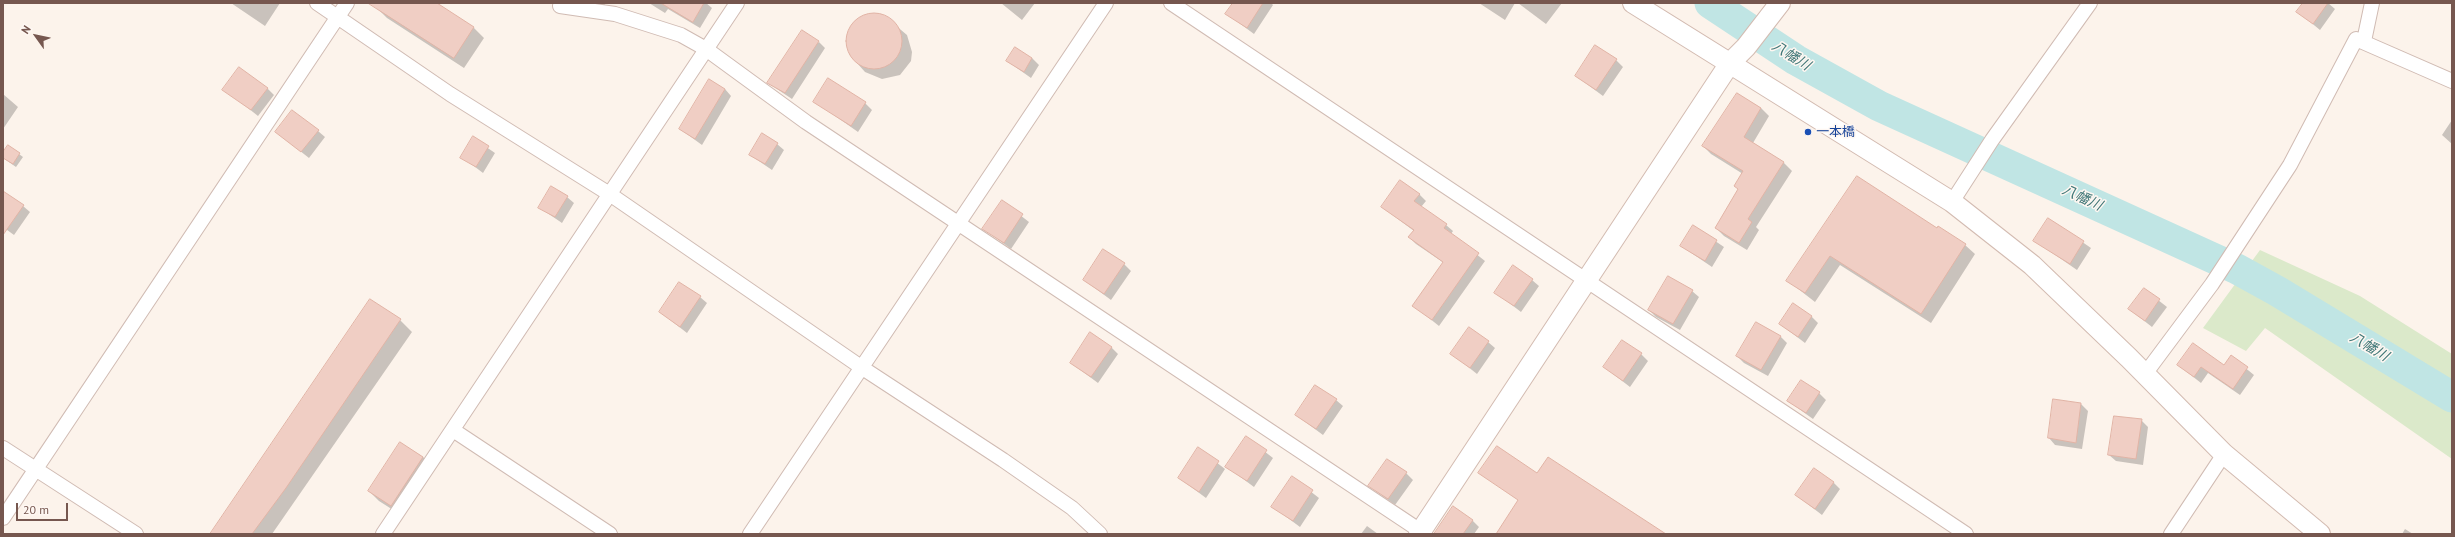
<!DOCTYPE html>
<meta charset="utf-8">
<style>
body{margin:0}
#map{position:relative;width:2455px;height:537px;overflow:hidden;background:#fcf3eb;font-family:"PT Sans",sans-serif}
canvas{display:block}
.frame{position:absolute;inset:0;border:4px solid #76574f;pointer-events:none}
.north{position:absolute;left:16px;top:16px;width:40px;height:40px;-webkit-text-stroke:3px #fef7f2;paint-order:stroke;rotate:303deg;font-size:11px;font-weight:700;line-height:16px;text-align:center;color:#76574f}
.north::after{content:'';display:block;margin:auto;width:14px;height:18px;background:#76574f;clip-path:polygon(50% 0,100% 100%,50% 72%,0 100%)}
.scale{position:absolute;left:16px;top:503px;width:52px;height:18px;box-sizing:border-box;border:2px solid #76574f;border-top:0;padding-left:5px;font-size:12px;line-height:14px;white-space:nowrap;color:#76574f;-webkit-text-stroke:3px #fef7f2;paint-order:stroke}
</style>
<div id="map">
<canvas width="2455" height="537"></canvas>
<div class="frame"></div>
<div class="north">N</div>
<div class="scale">20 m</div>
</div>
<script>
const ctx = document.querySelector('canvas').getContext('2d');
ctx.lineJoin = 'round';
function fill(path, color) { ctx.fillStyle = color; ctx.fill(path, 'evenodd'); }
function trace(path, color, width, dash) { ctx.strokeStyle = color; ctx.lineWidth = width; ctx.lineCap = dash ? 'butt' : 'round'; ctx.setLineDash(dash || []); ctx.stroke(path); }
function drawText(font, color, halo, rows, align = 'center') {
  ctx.font = font + ' "PT Sans","Noto Sans JP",sans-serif'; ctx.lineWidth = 3; ctx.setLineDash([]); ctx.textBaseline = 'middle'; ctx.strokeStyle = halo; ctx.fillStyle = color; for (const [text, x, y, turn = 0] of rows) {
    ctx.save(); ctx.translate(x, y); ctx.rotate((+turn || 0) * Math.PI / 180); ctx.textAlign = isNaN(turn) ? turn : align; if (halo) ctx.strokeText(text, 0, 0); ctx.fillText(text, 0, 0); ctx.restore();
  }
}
fill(new Path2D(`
 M2260,250l100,46 92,58v105l-187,-131 -19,23 -43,-23z`), '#dbe9ca');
fill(new Path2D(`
 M231,3h49l-15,23z
 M381,3h54l39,25 10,10 -20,30 -77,-50 -10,-10z
 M583,3h22l-1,6z
 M649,3h57l6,5 -12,20 -32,-19 -3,4z
 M1001,3h34l-13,17z
 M1234,3h37l2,2 -19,29 -27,-20z
 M1479,3h36l-10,17z
 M1518,3h44l-16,21z
 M2304,3h24l7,6 -15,21 -22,-18z
 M873,13l9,1 25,21 5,17 -1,9 -11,14 -18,4 -17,-7 -16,-18 -2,-19 9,-15z
 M819,42l6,6 -33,51 -24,-16z
 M1032,58l7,7 -8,13 -24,-17z
 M1616,60l7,7 -20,29 -27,-20z
 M267,88l7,7 -16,21 -34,-27z
 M725,89l6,7 -29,49 -22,-16z
 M3,94l15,13 -15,22z
 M1737,94l24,14 8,8 -16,27 31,20 8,8 -36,56 3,3 -12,20 -23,-14 -8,-8 23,-38 4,-16 -32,-20 -8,-8z
 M814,101l51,2 7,7 -14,22z
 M2452,120v24l-10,-9z
 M318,131l7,6 -16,21 -33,-26z
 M473,138l22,15 -12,20 -21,-16z
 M777,144l7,6 -12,20 -22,-15z
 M8,146l15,11 -7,10 -13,-9z
 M1858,178l79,51 28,16 10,9 -44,69 -91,-58 -25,37 -27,-21z
 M1419,194l7,7 -5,6 25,18 7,6 -2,3 34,27 -46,65 -25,-20 30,-43 -28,-19 -7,-7 5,-6 -32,-24z
 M567,197l7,6 -12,20 -22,-15z
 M3,200l20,6 7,6 -16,23 -11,-8z
 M1002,201l27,21 -18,27 -27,-20z
 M2049,219l42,29 -14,22 -42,-29z
 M1693,226l31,21 -12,20 -31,-21z
 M1124,264l7,7 -20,29 -27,-20z
 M1532,280l7,6 -18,26 -26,-20z
 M2144,289l23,18 -15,20 -23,-18z
 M1692,291l7,6 -19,33 -24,-13 -7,-7z
 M700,297l7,6 -20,30 -27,-21z
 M1811,316l7,7 -13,20 -25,-19z
 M400,320l12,12 -140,202h-61z
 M1780,336l7,7 -19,33 -24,-13 -7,-7z
 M1488,342l7,6 -18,26 -25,-20z
 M1111,347l7,7 -20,29 -27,-20z
 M1641,354l7,7 -18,26 -26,-20z
 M2232,357l22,18 -14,20 -32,-22 -7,10 -23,-18 47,2z
 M1819,393l7,7 -13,19 -25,-18z
 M1336,400l7,6 -20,29 -27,-20z
 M2081,404l7,7 -6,38 -27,-4 -6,-7z
 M2141,420l7,7 -5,38 -27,-4 -7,-6z
 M1246,437l27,21 -19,29 -27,-20z
 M400,443l23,14 10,10 -32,48 -22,-14 -10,-10z
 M1198,448l27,21 -19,29 -27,-20z
 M1406,473l7,7 -18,25 -26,-19z
 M1292,477l27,21 -19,29 -27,-20z
 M1833,482l7,7 -18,26 -26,-20z
 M1472,520l7,7 -5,7h-37z
 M1367,526l11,8h-17z
 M2405,529l8,5h-11z`), '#0003');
trace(new Path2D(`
 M1710,3l86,57 83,46 358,163 40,22 175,106`), '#c0e5e4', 31);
const building = new Path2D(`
 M368,3h69l37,24 -20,31z
 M661,3h43l-11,19z
 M1233,3h30l-16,25 -22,-14z
 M2303,3h25l-15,21 -17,-12z
 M846 41a28 28 0 1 1 56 0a28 28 0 1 1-56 0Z
 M802,30l17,11 -34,52 -18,-10z
 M1595,45l22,14 -21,31 -21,-14z
 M1015,47l17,11 -8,14 -18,-11z
 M239,67l29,21 -17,22 -29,-20z
 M828,78l38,24 -15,24 -38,-24z
 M709,79l16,10 -30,50 -16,-10z
 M1737,93l24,15 -17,29 40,25 -36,57 4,3 -13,21 -24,-15 23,-39 -4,-3 9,-15 -41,-25z
 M292,110l27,20 -18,22 -26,-20z
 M762,133l16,10 -13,21 -16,-9z
 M473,136l16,10 -13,21 -16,-9z
 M8,145l12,8 -7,11 -10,-6v-6z
 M1857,176l80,52 1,-2 28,18 -45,70 -91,-58 -25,37 -19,-12z
 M1400,180l20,14 -6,7 33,23 -3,4 35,25 -47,67 -20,-14 31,-44 -35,-25 6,-7 -33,-23z
 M551,186l17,10 -13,21 -17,-9z
 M3,191l21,14 -21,30z
 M1002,200l21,14 -19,29 -22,-14z
 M2048,218l36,23 -14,23 -37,-23z
 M1693,225l24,15 -12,21 -25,-15z
 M1103,249l22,14 -21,31 -21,-14z
 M1513,265l20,14 -19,27 -20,-13z
 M1668,276l25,14 -20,34 -25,-14z
 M679,282l22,14 -21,31 -21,-15z
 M2144,288l16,11 -15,22 -17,-12z
 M370,299l31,20 -115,169 -34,46h-42z
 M1793,303l19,13 -14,21 -19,-13z
 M1756,322l25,14 -20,34 -25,-14z
 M1469,327l20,14 -19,27 -20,-14z
 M1090,332l22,15 -21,30 -21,-14z
 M1622,340l20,13 -19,28 -20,-14z
 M2193,343l31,22 7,-10 17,12 -15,22 -32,-22 -7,10 -17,-12z
 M1801,380l19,12 -14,21 -19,-12z
 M1315,385l22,14 -21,30 -21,-14z
 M2053,399l28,4 -5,40 -28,-5z
 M2114,416l28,3 -6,40 -28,-4z
 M1246,436l21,14 -20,31 -22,-14z
 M400,442l23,15 -32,49 -23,-15z
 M1497,446l40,27 11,-16 118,77h-170l22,-34 -40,-27z
 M1198,447l21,14 -20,31 -21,-14z
 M1387,459l20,13 -19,27 -20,-13z
 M1814,468l20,14 -19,27 -20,-14z
 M1292,476l21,14 -20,31 -22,-14z
 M1453,506l20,14 -10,14h-29z`);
fill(building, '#f0cec4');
trace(building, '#e1b3a5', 1);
const street = new Path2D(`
 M317,3l133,91 161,101 250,172 142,93 69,48 28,26
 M1171,3l795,531
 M560,6l55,8 66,21 25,14 100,73 619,412
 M2364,41l8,-38
 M1952,202l40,-62 98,-137
 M2145,374l67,-90 78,-119 66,-126 96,42
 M453,430l157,104
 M3,448l133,86
 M3,518l344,-515
 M383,534l354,-531
 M750,534l356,-531
 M2171,534l53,-80`);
const secondary = new Path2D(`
 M1633,3l319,199 80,63 97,93 95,96 96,80
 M1419,534l311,-471 16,-16 34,-44`);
trace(street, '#d0bbb3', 16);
trace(secondary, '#d3bbb1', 22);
trace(street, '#fff', 14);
trace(secondary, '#fff', 20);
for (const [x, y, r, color] of [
 [1808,132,4,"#1a4fb4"]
]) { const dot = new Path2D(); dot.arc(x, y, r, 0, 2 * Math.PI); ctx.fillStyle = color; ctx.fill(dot); trace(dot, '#fef7f2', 1.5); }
drawText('13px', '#164399', '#fef7f2', [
 ["一本橋",1816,132]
], 'left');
drawText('italic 14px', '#427979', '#fef7f2', [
 ["八幡川",1791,56,32],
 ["八幡川",2082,198,25],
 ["八幡川",2369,347,31]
]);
</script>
